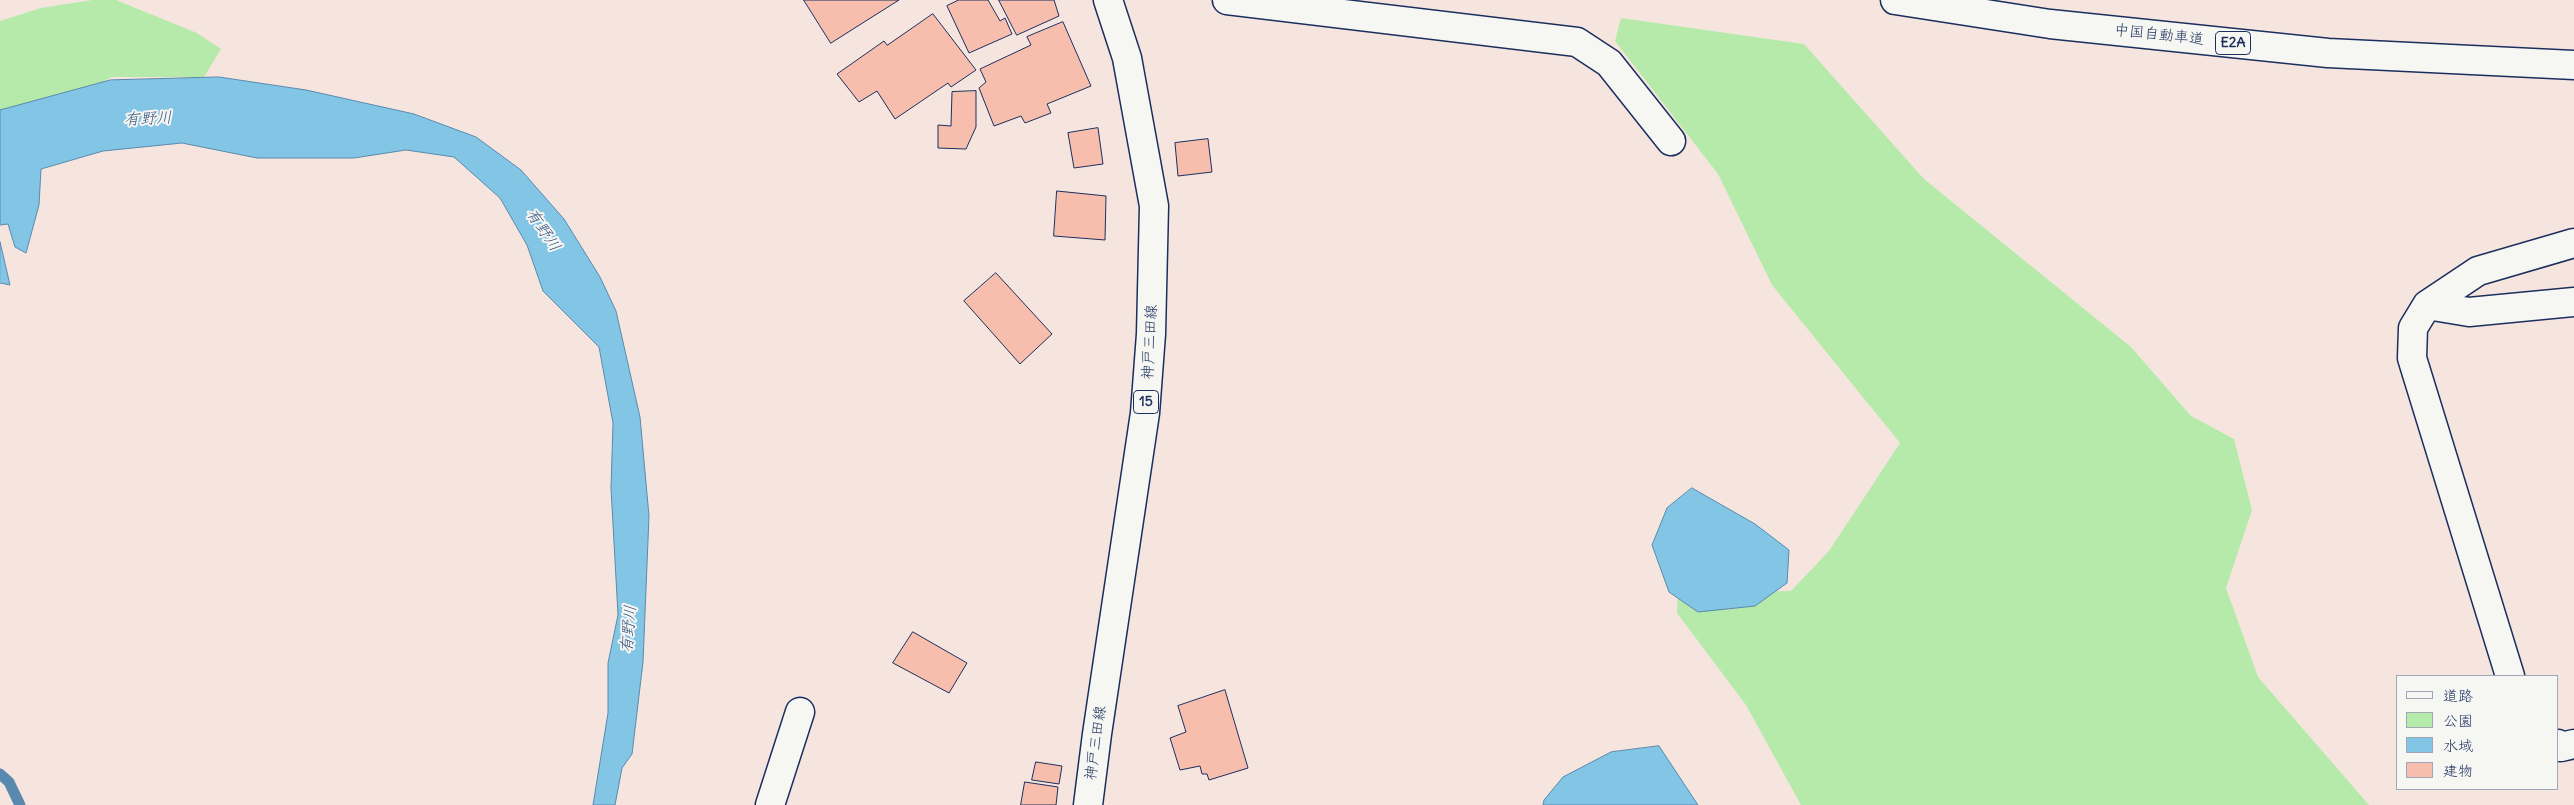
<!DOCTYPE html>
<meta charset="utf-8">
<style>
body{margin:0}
#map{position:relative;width:2574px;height:805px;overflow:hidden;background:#f6e5de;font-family:Delius,"Klee One",sans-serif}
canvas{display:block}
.legend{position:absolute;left:2396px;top:675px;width:162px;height:115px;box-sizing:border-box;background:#f6f6f2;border:1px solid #9ea6b7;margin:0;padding:6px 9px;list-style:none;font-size:15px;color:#1b2f5e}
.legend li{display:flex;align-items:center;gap:10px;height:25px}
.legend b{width:25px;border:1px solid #9ea6b7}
</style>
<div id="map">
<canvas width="2574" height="805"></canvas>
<ul class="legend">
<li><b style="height:6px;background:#f6f6f2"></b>道路</li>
<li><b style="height:14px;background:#b6eaaa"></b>公園</li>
<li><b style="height:14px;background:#83c5e4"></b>水域</li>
<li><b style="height:14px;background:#f7beae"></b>建物</li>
</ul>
</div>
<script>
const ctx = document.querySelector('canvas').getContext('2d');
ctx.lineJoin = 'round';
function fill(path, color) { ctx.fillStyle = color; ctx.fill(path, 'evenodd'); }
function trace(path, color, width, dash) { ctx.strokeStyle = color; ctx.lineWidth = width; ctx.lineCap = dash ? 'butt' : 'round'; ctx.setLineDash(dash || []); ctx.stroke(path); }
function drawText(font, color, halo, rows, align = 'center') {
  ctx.font = font + ' Delius,"Klee One",sans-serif'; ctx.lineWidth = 4; ctx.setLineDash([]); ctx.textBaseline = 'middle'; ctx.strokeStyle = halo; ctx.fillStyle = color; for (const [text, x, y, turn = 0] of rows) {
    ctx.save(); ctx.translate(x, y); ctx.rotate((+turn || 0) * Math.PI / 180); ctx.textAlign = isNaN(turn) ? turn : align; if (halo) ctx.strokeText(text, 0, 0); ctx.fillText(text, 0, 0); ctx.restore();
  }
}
fill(new Path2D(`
 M92,0h24l81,33 24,16 -17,28h-92l-99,50 -13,-3v-103l41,-13z
 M1621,18l183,26 120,135 207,168 60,69 43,23 18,71 -26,78 32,89 111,128h-568l-55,-100 -69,-92 1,-20 113,-2 38,-40 71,-108 -128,-158 -54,-111 -103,-133z`), '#b6eaaa');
const water = new Path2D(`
 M219,77l87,13 108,24 62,23 45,33 43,49 36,58 16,34 24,106 9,99 -6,146 -11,92 -10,14 -7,37h-22l15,-92v-50l10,-48 -7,-127 2,-65 -14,-76 -56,-56 -16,-46 -27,-47 -46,-41 -48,-7 -52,8h-97l-75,-15 -79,8 -62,18 -2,36 -13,48 -11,-6 -7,-23 -8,1v-115l110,-30z
 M0,242l10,43 -10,-2z
 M1692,488l63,36 34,26 -2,33 -32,23 -57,6 -29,-20 -17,-47 15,-37z
 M1659,746l39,59h-155l1,-5 19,-23 48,-25z`);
fill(water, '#83c5e4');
trace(water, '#5989ae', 1);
trace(new Path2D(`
 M0,774l9,8 11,23`), '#5989ae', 11);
const building = new Path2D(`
 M804,0h95l-68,43z
 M959,0h29l12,21 5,-3 7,16 -43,19 -22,-47z
 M999,0h55l5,16 -42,19z
 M933,14l43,56 -25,17 -3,-4 -53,36 -18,-28 -18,11 -22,-28 47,-33 3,4z
 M1063,22l28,64 -44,18 4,9 -26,10 -4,-7 -27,10 -15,-38 7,-6 -6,-13 51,-24 -4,-8z
 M976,91v36l-10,22 -28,-1v-23l13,1 1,-34z
 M1098,128l5,36 -29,4 -6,-35z
 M1208,139l4,33 -34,4 -3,-33z
 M1057,191l49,5 -1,44 -51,-4z
 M996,273l56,61 -32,30 -56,-63z
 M913,632l54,31 -18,30 -56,-30z
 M1225,690l23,78 -39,12 -2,-6h-5l-2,-8 -20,4 -10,-32 16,-6 -8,-26z
 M1036,762l26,4 -3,18 -27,-4z
 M1025,782l33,5 -2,18h-35z`);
fill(building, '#f7beae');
trace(building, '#1b2f5e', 1);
const minor = new Path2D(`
 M1227,0l350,42 32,21 62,78
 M2427,305l42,7 105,-10
 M2510,676l-98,-318 1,-30 14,-23 51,-34 96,-28
 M2558,744l3,3 13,-3
 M770,805l30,-93`);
const major = new Path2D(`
 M1088,805l9,-71 48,-321 6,-79 3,-128 -27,-148 -19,-58`);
const highway = new Path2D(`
 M1895,0l155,24 278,29 246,12`);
trace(minor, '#1b2f5e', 31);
trace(major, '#1b2f5e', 31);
trace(highway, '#1b2f5e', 31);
trace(minor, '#f6f6f2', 28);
trace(major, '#f6f6f2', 28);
trace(highway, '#f6f6f2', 28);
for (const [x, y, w] of [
 [2233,43,35],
 [1146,402,25]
]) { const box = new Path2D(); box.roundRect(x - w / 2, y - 11.5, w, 23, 4); ctx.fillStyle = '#f6f6f2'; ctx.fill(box); trace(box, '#1b2f5e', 1); }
drawText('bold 14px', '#1b2f5e', null, [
 ["E2A",2233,43],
 ["15",1146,402]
]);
drawText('15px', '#1b2f5e', '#f6f6f2', [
 ["中国自動車道",2159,35,6],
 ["神戸三田線",1150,342,-87],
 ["神戸三田線",1096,743,-82]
]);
drawText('italic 16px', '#355480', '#f6f6f2', [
 ["有野川",148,119,-3],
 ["有野川",543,230,56],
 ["有野川",629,629,-85]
]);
</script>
